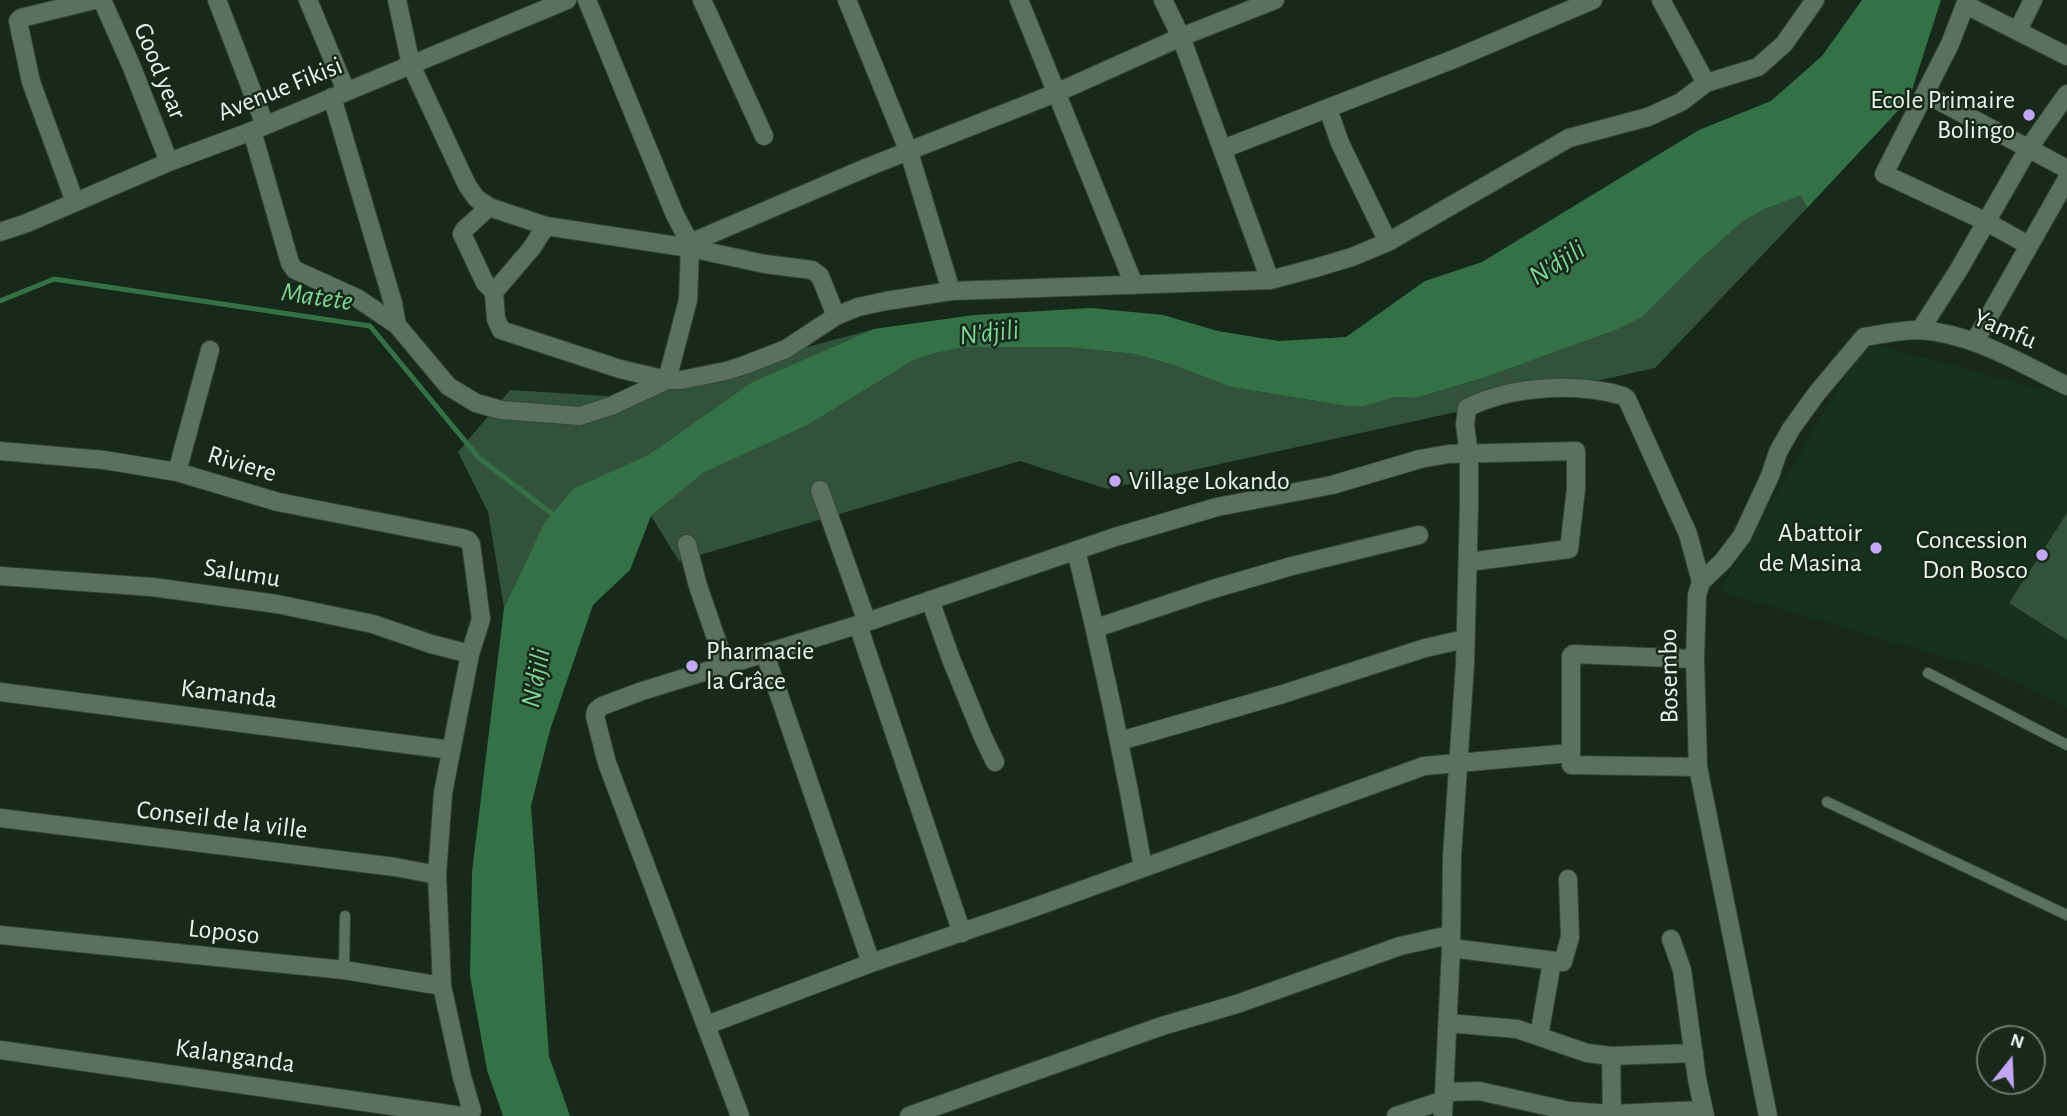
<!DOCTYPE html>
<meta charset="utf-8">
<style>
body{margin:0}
#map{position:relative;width:2067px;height:1116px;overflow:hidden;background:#16291b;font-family:"Alegreya Sans",sans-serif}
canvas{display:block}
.north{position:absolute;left:1976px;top:1025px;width:70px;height:70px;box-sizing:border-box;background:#16291b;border:2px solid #6a7b6e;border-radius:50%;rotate:18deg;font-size:19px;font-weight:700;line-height:28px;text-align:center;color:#e9f5eb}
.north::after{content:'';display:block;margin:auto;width:24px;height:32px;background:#c3a7f2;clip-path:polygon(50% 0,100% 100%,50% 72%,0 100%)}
</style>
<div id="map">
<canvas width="2067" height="1116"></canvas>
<div class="north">N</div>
</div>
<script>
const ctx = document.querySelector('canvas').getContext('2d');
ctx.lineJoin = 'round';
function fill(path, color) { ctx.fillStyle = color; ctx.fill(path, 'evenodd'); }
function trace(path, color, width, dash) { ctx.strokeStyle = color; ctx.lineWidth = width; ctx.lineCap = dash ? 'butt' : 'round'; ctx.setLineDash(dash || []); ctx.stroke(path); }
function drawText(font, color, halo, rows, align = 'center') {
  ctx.font = font + ' "Alegreya Sans",sans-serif'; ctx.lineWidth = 5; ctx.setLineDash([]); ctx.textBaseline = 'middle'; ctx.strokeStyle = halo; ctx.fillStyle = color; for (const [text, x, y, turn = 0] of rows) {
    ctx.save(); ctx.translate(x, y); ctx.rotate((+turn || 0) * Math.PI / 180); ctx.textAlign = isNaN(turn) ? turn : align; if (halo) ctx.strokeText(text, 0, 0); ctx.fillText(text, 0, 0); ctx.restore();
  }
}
fill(new Path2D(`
 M1865,342l202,54v312l-93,-46 -2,3 -253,-74z`), '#16311d');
fill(new Path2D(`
 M1802,194l5,14 -152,160 -548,121 -87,-28 -341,100 -28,-45 52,-43 105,-48 104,-64 23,-8 31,-6h100l69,7 38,11 58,22 116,19h18l30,-9 21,1 70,-21 127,-46 81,-66 48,-43 23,-13z
 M874,329l-122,53 -104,73 -74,33 -30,35 -40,85 -16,-96 -30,-60 52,-62 114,7z
 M2067,513v127l-58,-37z`), '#32533a');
fill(new Path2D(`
 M1862,0h79l-32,99 -102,109 -6,-13 -36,14 -23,13 -48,43 -52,52 -29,14 -127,46 -70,21 -21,-1 -30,9h-18l-116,-19 -58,-22 -38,-11 -69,-7h-100l-31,6 -23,8 -104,64 -105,48 -52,43 -21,54 -37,35 -43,125 -19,76 18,250 21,60h-67l-16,-46 -17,-94 2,-104 32,-264 40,-85 30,-35 74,-33 104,-73 122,-53 100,-14 117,-7 72,7 55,16 61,10 67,-4 79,-56 57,-19 217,-132 72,-29 51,-45z`), '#357146');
trace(new Path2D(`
 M0,301l54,-22 316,47 109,132 76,58`), '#357146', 5);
const lane = new Path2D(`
 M1928,673l139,72
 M1827,802l240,113
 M344,970l1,-54`);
const street = new Path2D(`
 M102,0l29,65 38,97
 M217,0l48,125
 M308,0l38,91
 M397,0l14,65 56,120 9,13 13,9 57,19 144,22v-5l178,-76 188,-74 125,-56 94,-37
 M587,0l88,215 15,28
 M702,0l62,136
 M847,0l62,152 42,139
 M1019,0l115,285
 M1163,0l18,37 89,243
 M1661,0l45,83
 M1967,0l-17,44 -66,130 103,48 41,23
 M1966,5l101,51
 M2018,30l15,-30
 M1926,94l141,75
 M332,97l61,206 4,22
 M1328,109l12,34 48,99
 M252,131l38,132 5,7 62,28 40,27 51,61 28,17 25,7 79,6 31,-10 56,-26h14l45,-9 19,-6 41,-16 50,-33 22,-9 28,-6 65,-10 319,-11 45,-12 37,-11 36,-15 181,-104 79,-21 33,-15 25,-19 52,-16 26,-23 31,-44
 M1223,149l231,-90 139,-59
 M75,202l-44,-120 -13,-61 3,-3 73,-18
 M489,207l-25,23 -2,4 23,49 9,9 2,27 5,11 119,39 47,11 21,-80 2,-52 75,16 47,6 8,6 16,40
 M0,232l27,-9 142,-61 83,-31 315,-131
 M494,292l37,-43 15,-23
 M1920,330l38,-59 70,-122 39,-55
 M1975,341l92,-162
 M0,451l104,9 73,12 101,30 184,36 6,2 3,4 10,75 -11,35 -27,139 -6,82 5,111 20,91 10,34 -3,5
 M177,472l33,-122
 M820,490l47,132
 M687,544l11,42 28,81
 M1076,550c26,105 48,210 67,317
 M0,576l152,11 125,17 96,20 58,20 39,10
 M930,600l21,59 32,78 12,25
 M858,625l104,308
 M1096,628l117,-39 79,-23 127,-31
 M765,654l106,309
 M1695,659l-122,-5 -2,2v109l127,2
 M0,692l451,58
 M1120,741l163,-47 142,-46 40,-9
 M0,818l395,49 42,8
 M0,935l344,35 98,16
 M1671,939l11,31 15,109 8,37
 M1451,948l112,14 7,-25 -2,-58
 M1448,1023l69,6 70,24 24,3 83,-3
 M707,1025l164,-62 156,-53 397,-144 147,-13
 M1539,1036l13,-74
 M0,1050l462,66
 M1611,1056l1,60
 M1445,1092l34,-1 90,20 43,3 91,-4
 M740,1116l-133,-353 -12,-47 1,-5 6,-5 40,-15 225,-69 248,-85 102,-30 115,-22 88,-26 28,-5 128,-3v38l-7,60 -101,13
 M909,1116l253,-90 75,-22 163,-58 50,-11
 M1396,1116l48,-16
 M1443,1116l8,-168 1,-92 13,-192 4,-158v-51l-4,-30 2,-17c43,-22 110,-26 156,-12l4,3 61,135 13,48
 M1768,1116l-70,-349 -3,-108 2,-64 4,-13 22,-21 19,-25 28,-60 8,-24 13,-23 26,-36 47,-56c18,-3 37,-7 55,-7 53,3 101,33 148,56`);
trace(lane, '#344638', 12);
trace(street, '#344638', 20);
trace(lane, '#59715e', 10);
trace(street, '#59715e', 18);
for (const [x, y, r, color] of [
 [2029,115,7,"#c3a7f2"],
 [1115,481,7,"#c3a7f2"],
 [1876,548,7,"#c3a7f2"],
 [2042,555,7,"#c3a7f2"],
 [692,666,7,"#c3a7f2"]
]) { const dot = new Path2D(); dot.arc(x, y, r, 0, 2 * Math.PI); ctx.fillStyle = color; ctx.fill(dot); trace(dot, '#16291b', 2.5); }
drawText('26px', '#e9f5eb', '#16291b', [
 ["Good year",160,71,68],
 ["Avenue Fikisi",280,89,-22],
 ["Yamfu",2005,329,23],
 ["Riviere",242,464,17],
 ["Salumu",242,573,9],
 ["Bosembo",1669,676,-91],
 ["Kamanda",229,694,7],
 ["Conseil de la ville",222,820,7],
 ["Loposo",224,932,6],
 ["Kalanganda",235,1056,8]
]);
drawText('26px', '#e9f5eb', '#16291b', [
 ["Ecole Primaire",2015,100],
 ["Bolingo",2015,130],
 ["Village Lokando",1129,481,"left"],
 ["Abattoir",1862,533],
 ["de Masina",1862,563],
 ["Concession",2028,540],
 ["Don Bosco",2028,570],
 ["Pharmacie",706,651,"left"],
 ["la Grâce",706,681,"left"]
], 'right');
drawText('italic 28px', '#80d595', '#16291b', [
 ["N'djili",1557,263,-32],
 ["Matete",317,297,8],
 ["N'djili",989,333,-6],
 ["N'djili",536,678,-79]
]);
</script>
